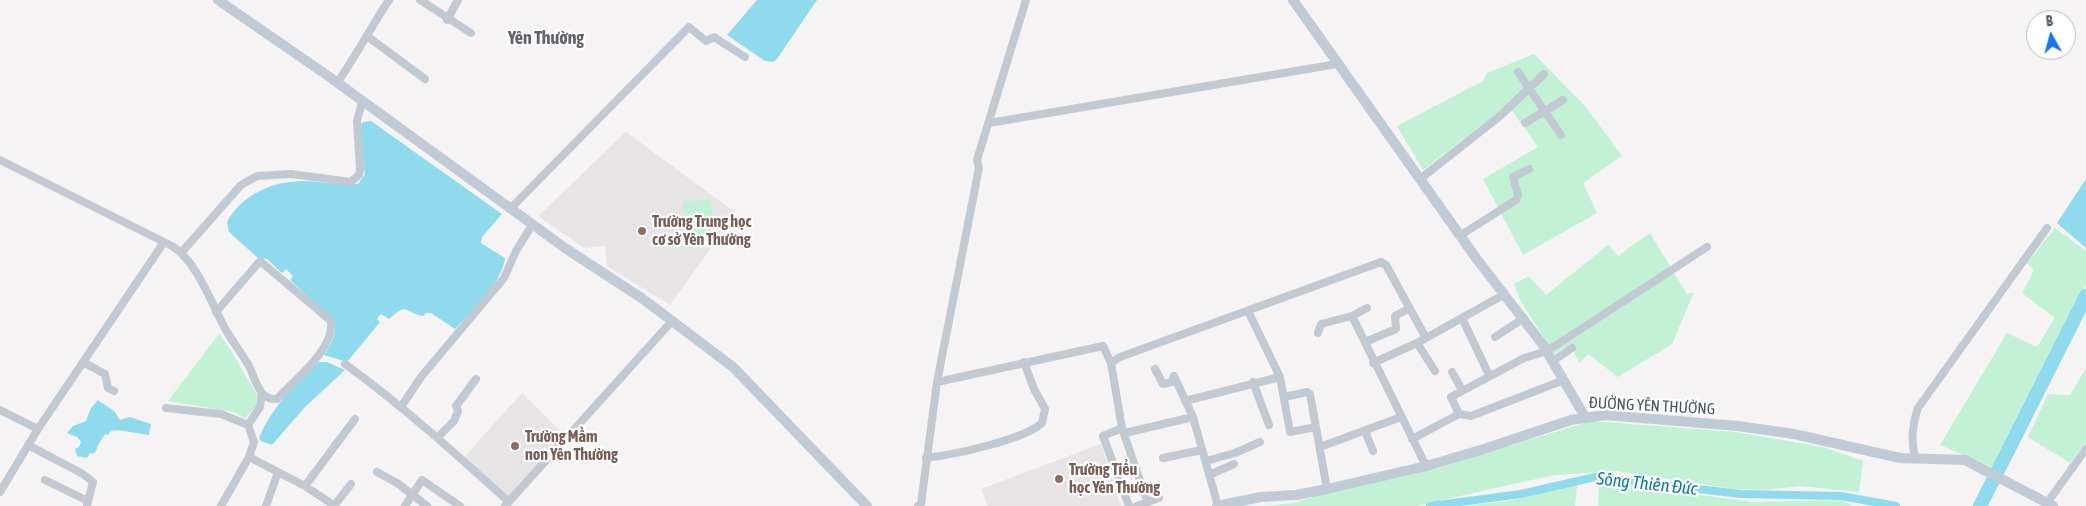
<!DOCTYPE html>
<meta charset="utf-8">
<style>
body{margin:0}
#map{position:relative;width:2086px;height:506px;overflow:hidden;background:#f5f3f3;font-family:"Asap Condensed",sans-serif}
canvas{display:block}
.north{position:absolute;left:2026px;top:10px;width:50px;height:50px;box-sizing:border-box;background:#fff;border:1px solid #b7bbc0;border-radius:50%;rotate:353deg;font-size:14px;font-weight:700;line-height:20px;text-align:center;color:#4a5661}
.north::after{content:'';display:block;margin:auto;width:18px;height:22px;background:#1a73e8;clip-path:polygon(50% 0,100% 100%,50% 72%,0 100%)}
</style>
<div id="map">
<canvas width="2086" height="506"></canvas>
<div class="north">B</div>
</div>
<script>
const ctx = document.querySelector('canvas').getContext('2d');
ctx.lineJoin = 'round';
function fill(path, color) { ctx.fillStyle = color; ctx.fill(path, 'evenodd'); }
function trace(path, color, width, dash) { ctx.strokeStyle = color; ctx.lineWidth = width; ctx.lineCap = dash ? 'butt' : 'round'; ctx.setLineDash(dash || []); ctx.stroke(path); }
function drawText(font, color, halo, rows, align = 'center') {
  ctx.font = font + ' "Asap Condensed",sans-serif'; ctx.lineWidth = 4.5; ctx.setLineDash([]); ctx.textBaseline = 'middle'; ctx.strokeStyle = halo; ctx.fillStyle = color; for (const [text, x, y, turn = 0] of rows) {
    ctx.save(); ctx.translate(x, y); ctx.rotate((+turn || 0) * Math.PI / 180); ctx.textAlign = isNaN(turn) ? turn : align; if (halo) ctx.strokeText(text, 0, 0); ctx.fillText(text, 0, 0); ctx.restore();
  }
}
fill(new Path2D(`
 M626,132l110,81 -66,92 -63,-39 -2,-20 -21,2 -46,-32z
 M522,393l43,43 -58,63 -42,-43z
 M1101,444l20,62h-133l-7,-17z`), '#e6e4e5');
fill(new Path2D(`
 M1534,54l52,53 36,49 -39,27 14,30 -74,42 -40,-76 55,-32 -30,-42 -85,65 -26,-44 86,-45 4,-8z
 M710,199l5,41 -28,3 -4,-41z
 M2055,228l31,23v33l-92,184 -54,-23 67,-112 30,14 18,-29 -33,-25 12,-23 -7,-7z
 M1650,233l37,61 7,-2 -22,52 -54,33 -30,-23 -9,9 -8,-19 -17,10 -34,-54 -6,-16 15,-8 17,19 62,-50 10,11z
 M219,334c18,21 26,46 43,66l-17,18 -11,-6 -66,-11z
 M2086,368v74l-16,21 -42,-26 20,-43 22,1z
 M1591,421l145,11 87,15 40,14 -4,31 -59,-6 -37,4 -29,-1 -117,-18 -63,4 -138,31h-151l28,-3 67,-20 77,-15z
 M1599,482l155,20 86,-2 14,6h-256z
 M1577,485l-2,21h-112l45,-5z`), '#c3f1d5');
fill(new Path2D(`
 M757,0h60l-40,59 -4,3 -8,-1 -38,-26z
 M371,121l131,93 -20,23 -1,6 24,15c-3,25 -33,53 -50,71l-24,-16h-5l-3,3c-19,-3 -14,-15 -34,3l-8,-5 -4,5 3,3 -33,40 -23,-7c7,-11 13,-20 10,-34l-44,-41 3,-4 -7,-7 -4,4 -15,-14 -9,-1 -29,-26 -2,-10c14,-27 46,-41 76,-41 18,0 36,5 55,3l7,-10 -5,-32v-17l3,-3z
 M2086,179v69l-29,-25z
 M319,362h8l18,8 -40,37 -33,38 -11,-4 -2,-3c8,-22 40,-63 60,-76z
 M98,400l16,11 6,9 10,-3 21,7 -2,11 -31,-5 -7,1 -3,4 -3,-1 -8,13 -1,4 -3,3 -3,-1 -3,5 -10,-2 -2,-7 4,-2 2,-5 -4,-5 -10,-4 6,-7 13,-5 5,-13z`), '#90daee');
trace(new Path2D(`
 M1430,506l91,-12 74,-17 146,17 100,2 55,10`), '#90daee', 8);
trace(new Path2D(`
 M1980,506l106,-210`), '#90daee', 14);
trace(new Path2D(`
 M420,0l51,33
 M447,20l11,-20
 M367,36l58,43
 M1518,72l43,63
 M337,83c19,-27 34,-56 52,-83
 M989,123l348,-59
 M1525,123l38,-23
 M0,160l172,86c26,16 40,60 55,86 7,11 14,21 21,32 5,9 8,23 15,30 5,5 8,5 14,5 18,-20 58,-50 54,-78l-71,-60 -44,51
 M1420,179l80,-63 44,-42
 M510,209l179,-182 17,14 8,-4 31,20
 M1461,235l55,-35 2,-5 -5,-18 16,-8
 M181,253l60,-68 16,-9 34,-2 60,8 8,-7 1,-5 -3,-49 5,-19
 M1248,311l32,66 10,55 26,-5
 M1352,316l74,150
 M1462,318l27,57
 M1318,333l3,-9 31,-8 15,-8
 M1495,337l29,-19
 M1365,342l31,-13 -1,-13 15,-8
 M1417,343l18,28
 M1553,361l19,-13
 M83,362l22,12 3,14 6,3
 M1111,363l9,-6 261,-95 5,3 40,73
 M1373,363l44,-20 88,-49
 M345,364c58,42 111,90 164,138
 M1155,369l8,15 9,-2 2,-6
 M1452,372l10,18
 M1174,376l19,41 25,89
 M937,382l166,-36 8,17 11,65 25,73
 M1253,382l16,43
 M1284,397l23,-5 3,2 17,95
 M1185,401l95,-24
 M401,407l20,-30 83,-99 12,-27 16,-26
 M166,408l55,6 27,11 6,17 -5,15 -28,49
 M0,410l38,19
 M1459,414l-8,-17 73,-39 23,-7 160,-104
 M248,425l12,-18 2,-13
 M1122,428l-19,8 26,70
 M1365,431l8,20
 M1125,433l68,-16
 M437,438l17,-17 4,-10 -2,-5 20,-27
 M1412,439l47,-25 12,2 93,-36
 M28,445l55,29 10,8 -6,24
 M1320,447l81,-30
 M249,457l56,29 30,20
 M926,458c26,-3 98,-18 116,-35l3,-14 -11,-20 -10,-27
 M1163,458l39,-8
 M1915,458c-4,-18 -3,-32 3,-50l129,-180
 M1206,461l29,-8 25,-11
 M377,472l20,11 30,23
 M1209,475l25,-11
 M45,480l43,21
 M305,486l50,-67
 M0,492l38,-63 126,-187
 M2047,503l39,-54
 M266,506l12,-34
 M334,506l17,-22
 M405,506l17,-26 38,26
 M505,506l167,-185
 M918,506l3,-2 16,-122 42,-214 -2,-8 49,-160
 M1137,506l22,-8`), '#c1cad2', 8);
trace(new Path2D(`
 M218,0l113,78 234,170 78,51 90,68 134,139
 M1293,0l183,258 67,87 42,72
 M1217,506l44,-9 35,-2 31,-6 99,-23 58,-17 87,-29 34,-5 133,11 56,8 106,24 65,2 88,46`), '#c1cbd6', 10);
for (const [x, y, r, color] of [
 [642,231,5,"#8d6e63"],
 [515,446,5,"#8d6e63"],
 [1059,479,5,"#8d6e63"]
]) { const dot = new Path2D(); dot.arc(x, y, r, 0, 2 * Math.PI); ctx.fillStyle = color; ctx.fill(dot); trace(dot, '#fff', 2); }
drawText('bold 16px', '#785e54', '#fff', [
 ["Trường Trung học",652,222],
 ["cơ sở Yên Thường",652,240],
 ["Trường Mầm",525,437],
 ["non Yên Thường",525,455],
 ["Trường Tiểu",1069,470],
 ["học Yên Thường",1069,488]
], 'left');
drawText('16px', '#4a5661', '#fff', [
 ["ĐƯỜNG YÊN THƯỜNG",1652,406,3]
]);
drawText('bold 18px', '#5f6368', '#fff', [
 ["Yên Thường",546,38]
]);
drawText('italic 18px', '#0c7c9b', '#fff', [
 ["Sông Thiên Đức",1647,484,6]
]);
</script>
